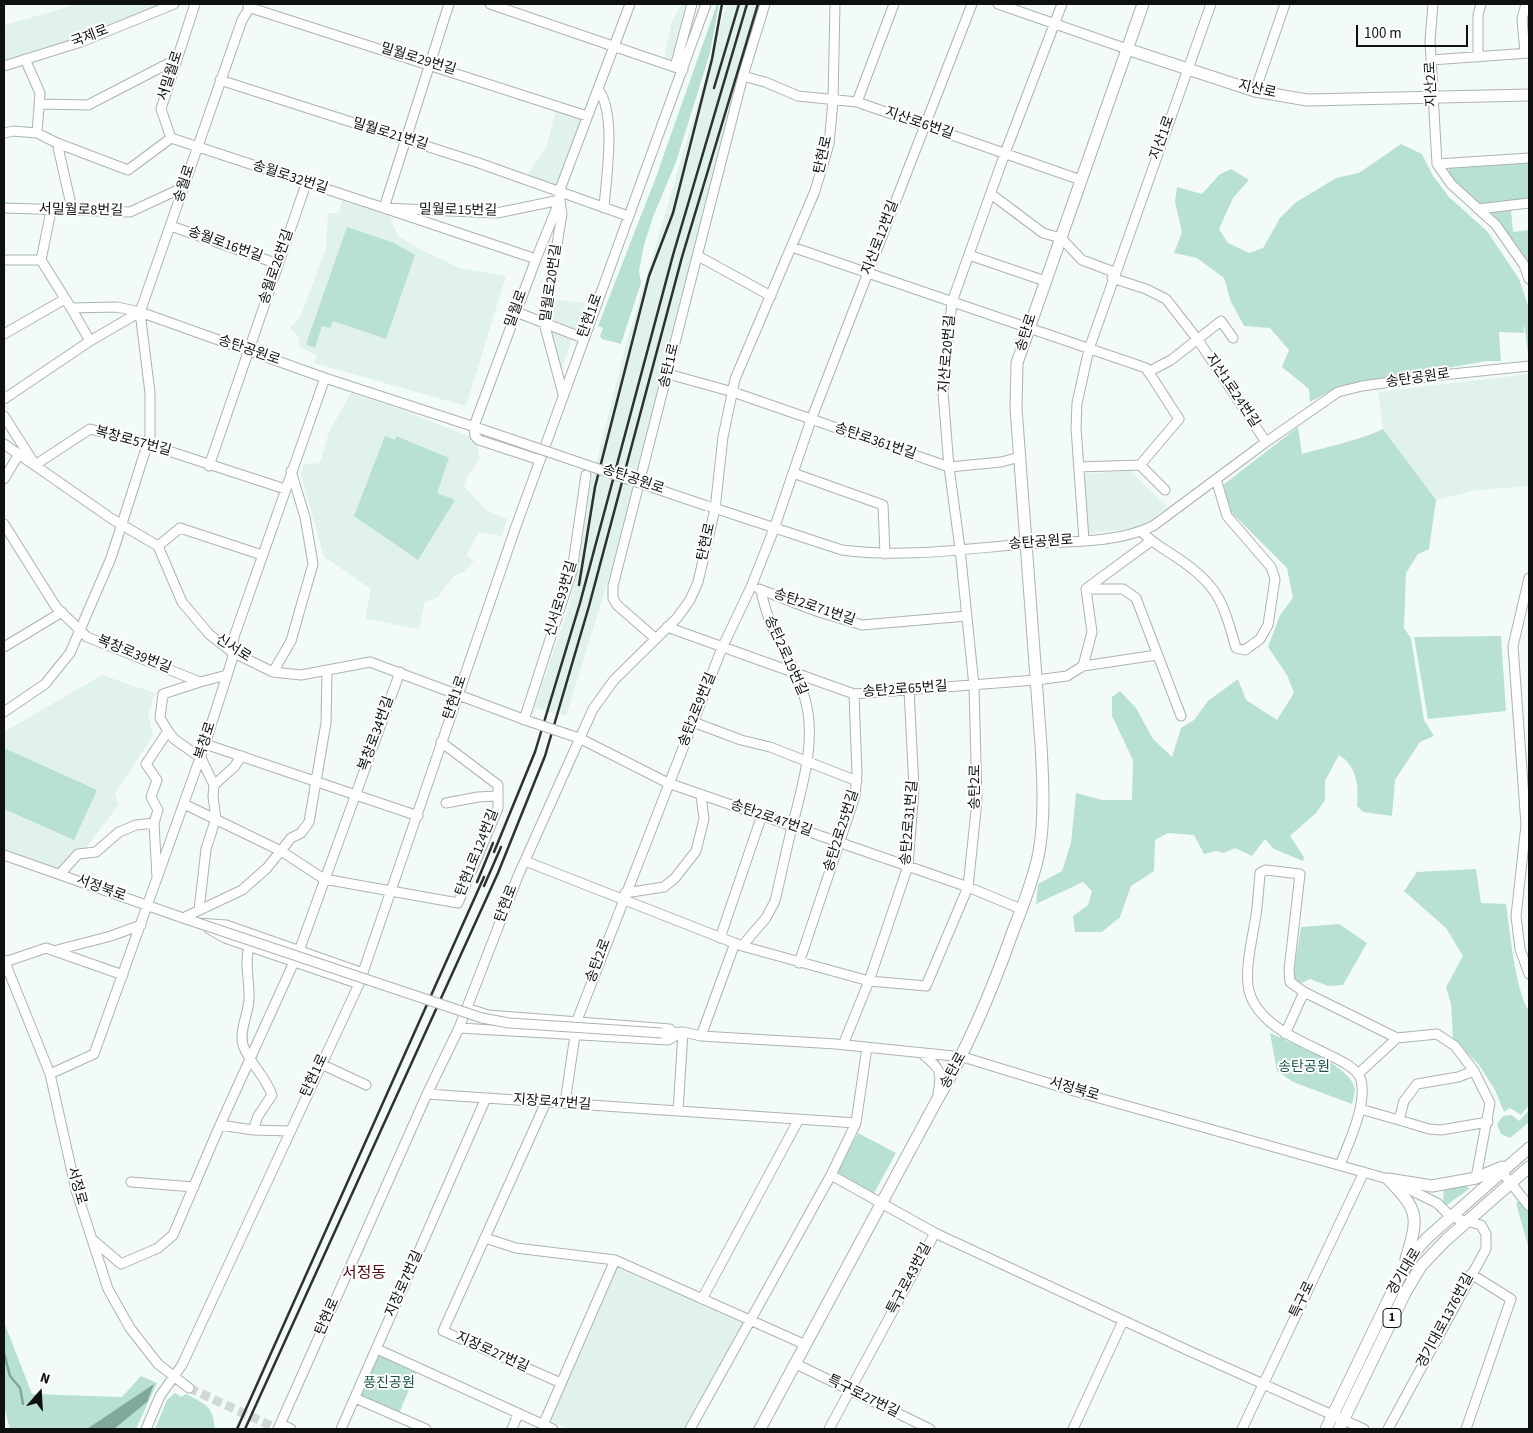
<!DOCTYPE html>
<meta charset="utf-8">
<style>
body{margin:0}
#map{position:relative;width:1533px;height:1433px;overflow:hidden;background:#f3fbf8;font-family:"Source Sans 3",sans-serif}
canvas{display:block}
.frame{position:absolute;inset:0;border:5px solid #0e1110;pointer-events:none}
.north{position:absolute;left:15px;top:1368px;width:50px;height:50px;-webkit-text-stroke:4px #fff;paint-order:stroke;rotate:19deg;font-size:14px;font-weight:700;line-height:20px;text-align:center;color:#0e1110}
.north::after{content:'';display:block;margin:auto;width:18px;height:22px;background:#0e1110;clip-path:polygon(50% 0,100% 100%,50% 72%,0 100%)}
.scale{position:absolute;left:1356px;top:25px;width:112px;height:22px;box-sizing:border-box;border:2px solid #0e1110;border-top:0;padding-left:6px;font-size:15px;line-height:18px;white-space:nowrap;color:#0e1110;-webkit-text-stroke:4px #fff;paint-order:stroke}
</style>
<div id="map">
<canvas width="1533" height="1433"></canvas>
<div class="frame"></div>
<div class="north">N</div>
<div class="scale">100 m</div>
</div>
<script>
const ctx = document.querySelector('canvas').getContext('2d');
ctx.lineJoin = 'round';
function fill(path, color) { ctx.fillStyle = color; ctx.fill(path, 'evenodd'); }
function trace(path, color, width, dash) { ctx.strokeStyle = color; ctx.lineWidth = width; ctx.lineCap = dash ? 'butt' : 'round'; ctx.setLineDash(dash || []); ctx.stroke(path); }
function drawText(font, color, halo, rows, align = 'center') {
  ctx.font = font + ' "Source Sans 3","Noto Sans KR",sans-serif'; ctx.lineWidth = 4; ctx.setLineDash([]); ctx.textBaseline = 'middle'; ctx.strokeStyle = halo; ctx.fillStyle = color; for (const [text, x, y, turn = 0] of rows) {
    ctx.save(); ctx.translate(x, y); ctx.rotate((+turn || 0) * Math.PI / 180); ctx.textAlign = isNaN(turn) ? turn : align; if (halo) ctx.strokeText(text, 0, 0); ctx.fillText(text, 0, 0); ctx.restore();
  }
}
fill(new Path2D(`
 M79,4h86l-86,35 -75,23v-37z
 M682,4h6l-16,56 -8,-2 8,-37z
 M727,4h35l-52,182 -42,176 -52,193 -50,161 -32,-8 36,-105 19,-112 37,-146z
 M556,110l27,9 -25,67 -31,-11 19,-27z
 M342,199l47,16 9,21 19,12 43,20 46,8 -40,130 -152,-43 3,-8 -18,-8 1,-8 -10,-11 11,-13 25,-67 2,-35h11z
 M551,299l35,4 -11,29 -26,-10z
 M549,329l23,9 -11,35z
 M1529,374v112l-52,4 -41,10 -53,-71 -5,-37z
 M351,393l51,17 74,29 4,20 -10,13 -6,14 22,24 21,9 -5,17 -23,-4 -13,23 8,6 -10,11 -10,4 -17,22 -12,4 -6,27 -54,-10 6,-30 -47,-32 -23,-83 2,-9 17,-2 9,-31z
 M1130,471l37,35 -16,15 -16,7 -48,6 -3,-60z
 M102,675l53,18 -7,21 5,21 -38,59 4,10 -39,52 -19,18 -57,-22v-120z
 M616,1267l129,57 -56,105h-120l-19,-8 30,-75z`), '#e1f2ec');
fill(new Path2D(`
 M717,4h2l-9,49 -34,109 -23,55 -9,28 -5,26 2,12 -20,61 -19,-5 -2,-3 3,-8 -5,-2 58,-149z
 M1401,144l21,10 11,22 16,21 38,34 32,48 10,29v54l-5,-40v11l-25,-1 2,29h-13l-148,25 -30,16 -1,-13 -27,-22 7,-17 -19,-22 -26,-2 -13,-24 -7,-24 -27,-20 -23,-5 8,-21 -7,-30 2,-15 25,7 17,-19 12,-6 18,11 -16,18 -14,31 9,14 21,10 14,-5 17,-30 15,-15 41,-25 23,-5z
 M1529,161v40l-53,5 -25,-27 -3,-12z
 M1511,210l2,22 16,-2v46l-46,-63z
 M347,227l47,16 21,12 -29,84 -53,-18 -3,7 -8,-2 -7,22 -9,-4z
 M1298,427l4,27c27,-8 56,-13 81,-25l53,71 -7,49 -11,5 -12,19 -2,55 7,10 13,82 10,16 -14,6 -25,38 -3,36 -29,-4 -6,-6c2,-19 0,-40 -18,-51l-14,26v19l-9,13 -26,23 14,21 -1,4 -29,-12 -9,-10 -13,17 -17,-8 -11,5 -7,-2 -13,3 -10,-19 -26,-2 -13,7 -1,31 -23,15 -11,31 -18,15h-27l-2,-16 15,-11 4,-14 -9,-9 -47,22 2,-20 24,-13 9,-28 5,-50 26,7h30l1,-40 -21,-44v-19l8,-6 16,17 17,31 19,18 9,-29 13,-8 14,-19 30,-22 8,21 31,20 17,-27 -7,-18 -19,-28 12,-32 13,-17 -6,-30 -56,-56 -8,-27z
 M385,436l10,4 1,-4 53,22 -12,35 18,7 -37,60 -64,-44z
 M1501,636l5,75 -78,8 -14,-82z
 M4,748l93,42 -23,50 -70,-31z
 M1476,869l5,34 25,1c4,27 9,86 23,107v94l-8,10 -11,-7 -6,4 -9,-22 -16,-25 -26,-27 -2,-34 -5,-17 17,-31 -17,-28 -42,-37 13,-19z
 M1339,924l28,19 -24,42 -15,1 -18,-7 -10,5 -7,-8 8,-49z
 M1270,1033c20,10 81,32 85,56 0,4 -2,11 -3,15l-59,-22 -16,-11z
 M1529,1110v12l-19,16 -9,-4 -4,-10 6,-8 9,-1 7,6z
 M858,1133l38,20 -23,42 -37,-21z
 M1467,1186l2,3 -22,16 -4,-2 1,-15z
 M1529,1194v55l-13,-46z
 M4,1322l28,72 90,3 19,-21 16,7 -21,46h-126l-6,-22z
 M379,1354l38,17 -18,42 -39,-17z
 M175,1393l6,4 5,-3c20,10 27,12 29,35h-60l12,-29z`), '#b8e1d3');
fill(new Path2D(`
 M154,1384l-7,18 -33,27h-27z`), '#7fa99c');
trace(new Path2D(`
 M4,1353l6,23 10,12 3,16`), '#7fa99c', 2.5);
trace(new Path2D(`
 M189,1388l89,41`), '#d1d8d5', 9, [9, 4.5]);
const minor = new Path2D(`
 M449,4l-65,204 152,51
 M490,4l193,66
 M998,4l129,45
 M1433,4l-3,37 7,123 14,20 45,41 28,40 5,14
 M248,7l339,109
 M1525,53l-3,-34 4,-15
 M1478,57v-42l3,-11
 M25,59l15,34 -3,40
 M1431,60l98,-7
 M4,66l77,-24 93,-38
 M675,67l17,-63
 M743,76l22,6 33,14 59,6 224,78
 M220,80l256,82 152,54
 M598,89c19,25 8,88 6,119
 M1255,91l30,-87
 M857,102l37,-98
 M40,104l48,1 89,-46
 M4,133l9,-2 24,2 20,10 71,27 43,-32
 M171,138l213,70 113,5 63,-13 2,14 -18,109 19,71
 M171,138l-10,-29 34,-105
 M57,143l15,66
 M1437,164l92,-6
 M991,194l52,39 18,5 21,22 32,12
 M4,208l126,4 54,-25
 M1478,209l51,-6
 M51,211l-10,49 30,48 46,-1 23,5 185,66 159,52
 M171,226l107,38
 M792,247l354,121 33,51 -39,46 -61,2
 M969,255l76,26
 M698,256l73,40
 M4,260h37
 M1112,278l34,11 20,10 32,41 68,102
 M71,308l19,33
 M516,312l67,26
 M4,334l61,-35
 M1148,372l23,-12 50,-39 12,17
 M668,374l65,18 216,75 52,-5 19,-5
 M4,399l86,-58 50,-29 102,-292 10,-16
 M4,416l28,44
 M4,444l108,75 46,27 24,56 27,32 23,18 41,20 28,3 69,-13 161,60
 M540,460l-61,-20 -4,-4 -1,-10 62,-167 24,-59 -1,-8 71,-188
 M35,465l55,-36 48,12 147,48
 M1140,465l25,25
 M209,466l97,-282
 M793,473l90,32 2,49
 M4,479l15,-25
 M711,507l131,43c61,8 122,-1 183,-6 42,-3 90,0 128,-18l113,-84 72,-50 24,-6 80,-11 87,-9
 M4,524l52,83 31,30 113,45 27,-7
 M1141,531c11,12 25,19 38,28 40,27 44,44 57,89l9,2 15,-11 8,-14 7,-46 -4,-12 -44,-51 -11,-37
 M1084,540l-8,-112 1,-25 12,-54 122,-345
 M158,546l22,-18 82,27
 M1529,578l-16,68 13,179 -10,91 4,33 9,25
 M1087,588l64,-47
 M759,589l57,22 46,14 105,-9
 M667,627l187,67 182,-14 31,-4 16,-10 9,-34 -6,-43h37l13,9 45,118
 M656,639l-39,-34 -4,-7v-12l130,-510 22,-72
 M4,647l58,-35
 M1083,666l74,-11
 M273,672l18,-31 22,-77 -8,-47 -14,-46
 M4,712l41,-28 25,-31 41,-95 39,-122v-43l-10,-81
 M524,720l48,-149 14,-96
 M693,722l48,18 29,7 87,34
 M168,731l-8,-13 3,-24 37,-12
 M567,734l12,4 89,45 300,104 53,22
 M205,744l213,72
 M446,803l32,-6 20,-1
 M184,804l97,47 43,28 134,24 40,-95v-23l-57,-43
 M154,823l3,54
 M4,855l179,63 15,5 28,2 137,48
 M525,861l217,85 127,35 57,5 42,-99 9,-86 -3,-115 -14,-137 -11,-82 -6,-74 9,-91 53,-149 57,-149
 M60,874l18,-20 18,-2 23,-20 17,-7 18,-2 4,-13 -7,-13 6,-17 -11,-16 22,-33 6,8 27,19 13,27
 M625,893l39,-6 11,-9 21,-27 8,-32 -3,-24
 M199,910l7,-61 10,-31 -3,-21 1,-12 20,-18 8,-11
 M183,918l59,-28 25,-22 24,-30 10,-5 8,-11 17,-99 1,-53
 M209,929l16,9 134,46
 M720,938l42,-123
 M742,946l24,-28 9,-17c6,-25 11,-50 17,-74 10,-40 25,-87 13,-128 -12,-41 -36,-64 -44,-109
 M57,950l54,-14 30,-11
 M4,960l46,114 26,116 32,99 22,39 28,36 31,24
 M5,962l41,-14 77,27
 M799,963l56,-167 2,-23 -3,-79
 M1304,992l93,46 -39,36
 M467,1008l21,7 182,14
 M576,1023l146,-375 29,-61 23,-58 37,-109 161,-416
 M459,1028l209,12 12,-7
 M662,1033l21,-1 18,4 135,8 127,13 111,34 314,88 49,24 14,14 30,8 5,9v15l-98,180
 M1285,1034l19,-42 -14,-10 -1,-12 11,-96 -34,-4 -6,3c-1,14 -2,28 -4,42 -3,21 -12,55 -7,76 14,52 106,62 112,89 6,25 -12,62 -21,85
 M701,1036l34,-93
 M1397,1038l40,-4 18,12 19,25 16,32 -14,75
 M843,1045l26,-64 39,-115 6,-77 -5,-100
 M921,1053c18,14 22,18 17,40
 M321,1064l45,21
 M1474,1071l-16,6 -41,7 -13,17 -5,19 30,9 12,1 47,-8
 M50,1074l44,-20 111,-310 27,-84 2,-23 91,-259
 M427,1094l429,29
 M546,1102l-103,229 118,52
 M565,1103l10,-68
 M1360,1109l39,11
 M678,1111l5,-79
 M220,1125l79,-174 101,-279
 M253,1130l37,1
 M1502,1172l27,34
 M831,1175l104,58 252,117 177,79
 M131,1182l63,5
 M485,1238l31,10 99,12 191,85
 M93,1240l28,24 37,-16 15,-13 47,-110 33,5 5,-14 14,-21c-6,-18 -24,-34 -29,-50 -4,-14 5,-31 6,-45 1,-19 -5,-35 0,-54
 M702,1299l97,-180
 M377,1349l176,80
 M796,1364l134,65
 M355,1398l71,31
 M543,1425l72,-165
 M146,1429l14,-33 22,-31 177,-381 156,-455 191,-525
 M278,1429l149,-335 32,-66 59,-152 75,-167 21,-29 63,-62 13,-18 8,-18 17,-73 8,-72 12,-58 80,-188 14,-47 4,-43 2,-97
 M278,1429l9,-2 4,2
 M341,1429l145,-331
 M512,1429l6,-15
 M690,1429l141,-254 25,-52 11,-76
 M829,1429l106,-196
 M1073,1429l50,-108
 M1242,1429l122,-257
 M1466,1429l45,-130 -40,-25`);
const major = new Path2D(`
 M1127,49l128,42 52,9 222,-5
 M1388,1179l44,7 44,-8 26,-11
 M1388,1179c31,32 31,37 18,80
 M760,1429l177,-329c32,-54 55,-109 76,-169 10,-25 21,-53 26,-79 6,-35 4,-71 2,-107l-25,-337 1,-45 126,-359
 M1326,1429l72,-149 15,-26 14,-16 102,-90
 M1339,1429l66,-136 16,-27 25,-26 83,-73`);
trace(minor, '#acb3b1', 11);
trace(major, '#acb3b1', 13);
trace(minor, '#fff', 9);
trace(major, '#fff', 11);
trace(new Path2D(`
 M714,88l25,-84
 M579,585l16,-98 54,-211 24,-63 39,-154 10,-55
 M494,852l41,-100 45,-149 93,-348 74,-251
 M477,882l16,-39
 M484,886l17,-39
 M237,1429l247,-552
 M245,1429l253,-556 47,-117 44,-150 93,-349 76,-253`), '#2d312f', 2.5);
const minorBridge = new Path2D(`
 M484,430l223,76
 M531,722l36,12
 M198,923l284,95 27,5 153,10`);
trace(minorBridge, '#acb3b1', 11, []);
trace(minorBridge, '#fff', 9);
for (const [x, y, w] of [
 [1392,1318,18]
]) { const box = new Path2D(); box.roundRect(x - w / 2, y - 9.5, w, 19, 4); ctx.fillStyle = '#fff'; ctx.fill(box); trace(box, '#0e1110', 1); }
drawText('bold 12px', '#0e1110', null, [
 ["1",1392,1318]
]);
drawText('14px', '#0e1110', '#fff', [
 ["국제로",90,37,-21],
 ["밀월로29번길",418,60,17],
 ["서밀월로",171,76,-72],
 ["지산2로",1432,84,-92],
 ["지산로",1257,90,13],
 ["지산로6번길",919,124,19],
 ["밀월로21번길",390,135,17],
 ["지산1로",1163,138,-70],
 ["탄현로",824,155,-77],
 ["송월로32번길",290,178,18],
 ["송월로",185,184,-72],
 ["서밀월로8번길",81,211,1],
 ["밀월로15번길",458,211,1],
 ["지산로12번길",881,238,-69],
 ["송월로16번길",225,245,20],
 ["송월로26번길",277,267,-71],
 ["밀월로20번길",552,283,-82],
 ["밀월로",517,309,-70],
 ["탄현1로",591,316,-70],
 ["송탄로",1027,333,-72],
 ["송탄공원로",249,351,19],
 ["지산로20번길",948,354,-85],
 ["송탄1로",670,366,-76],
 ["송탄공원로",1418,379,-8],
 ["지산1로24번길",1232,391,56],
 ["복창로57번길",133,442,15],
 ["송탄로361번길",875,442,19],
 ["송탄공원로",633,480,19],
 ["탄현로",707,542,-77],
 ["송탄공원로",1041,543,-4],
 ["신서로93번길",562,599,-73],
 ["송탄2로71번길",814,608,19],
 ["신서로",233,649,32],
 ["복창로39번길",134,655,22],
 ["송탄2로19번길",785,656,66],
 ["송탄2로65번길",905,690,-4],
 ["탄현1로",456,698,-71],
 ["송탄2로9번길",698,710,-68],
 ["복창로34번길",377,734,-70],
 ["복창로",206,741,-72],
 ["송탄2로",976,787,-89],
 ["송탄2로47번길",771,819,19],
 ["송탄2로31번길",910,823,-85],
 ["송탄2로25번길",842,831,-72],
 ["탄현1로124번길",478,853,-68],
 ["서정북로",101,889,20],
 ["탄현로",507,904,-69],
 ["송탄2로",599,961,-69],
 ["송탄로",954,1071,-61],
 ["탄현1로",315,1076,-65],
 ["서정북로",1074,1090,16],
 ["지장로47번길",552,1103,4],
 ["서정로",76,1186,74],
 ["경기대로",1405,1272,-59],
 ["특구로43번길",910,1279,-62],
 ["지장로7번길",405,1284,-66],
 ["특구로",1303,1300,-65],
 ["탄현로",328,1317,-66],
 ["경기대로1376번길",1446,1321,-62],
 ["지장로27번길",492,1353,24],
 ["특구로27번길",863,1397,26]
]);
drawText('14px', '#195244', '#fff', [
 ["송탄공원",1304,1068],
 ["풍진공원",389,1384]
]);
drawText('16px', '#520d11', '#fff', [
 ["서정동",364,1274]
]);
</script>
